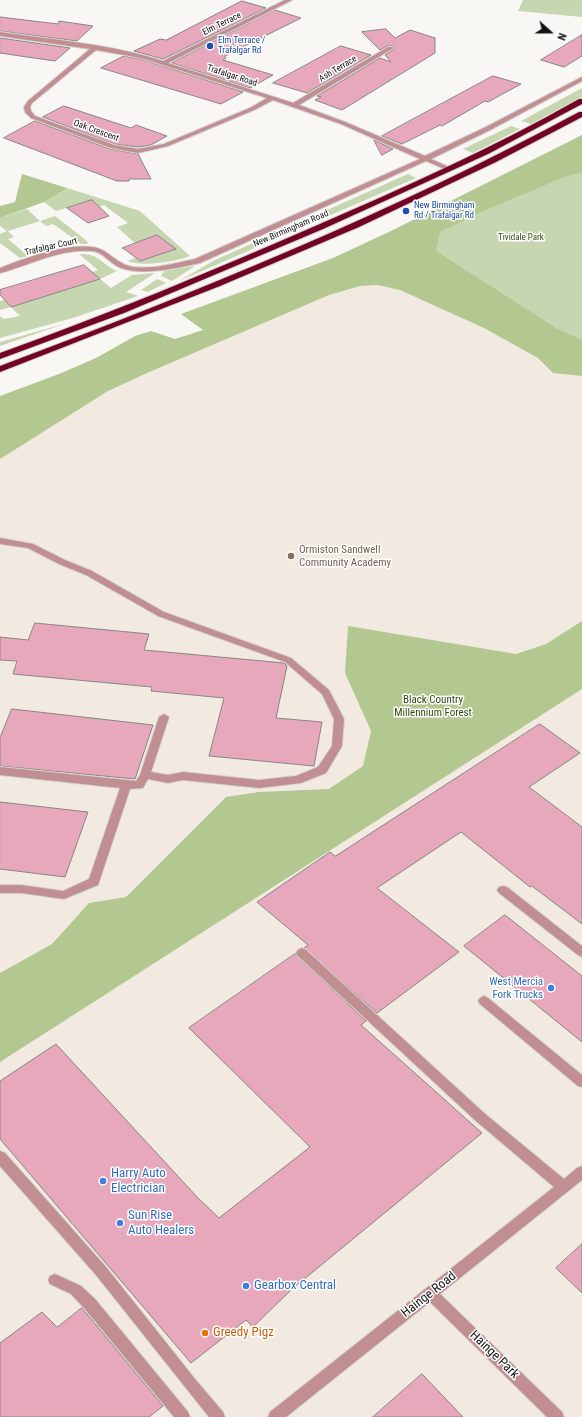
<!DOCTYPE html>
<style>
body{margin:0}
#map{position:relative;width:582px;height:1417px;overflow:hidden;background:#f9f7f4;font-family:"Roboto Condensed",sans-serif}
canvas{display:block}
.north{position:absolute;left:530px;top:12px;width:40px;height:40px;-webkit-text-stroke:3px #fff;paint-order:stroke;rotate:111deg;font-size:11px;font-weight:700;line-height:16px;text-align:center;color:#121110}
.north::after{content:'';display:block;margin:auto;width:14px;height:18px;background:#121110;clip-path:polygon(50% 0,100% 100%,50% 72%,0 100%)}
</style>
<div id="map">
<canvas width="582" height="1417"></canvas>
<div class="north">N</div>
</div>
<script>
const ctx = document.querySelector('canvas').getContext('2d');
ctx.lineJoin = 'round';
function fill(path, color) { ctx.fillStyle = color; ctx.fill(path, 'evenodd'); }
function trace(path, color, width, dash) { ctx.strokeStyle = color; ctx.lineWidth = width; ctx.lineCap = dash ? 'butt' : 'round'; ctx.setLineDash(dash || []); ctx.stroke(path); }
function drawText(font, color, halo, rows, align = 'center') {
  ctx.font = font + ' "Roboto Condensed",sans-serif'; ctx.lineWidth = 3; ctx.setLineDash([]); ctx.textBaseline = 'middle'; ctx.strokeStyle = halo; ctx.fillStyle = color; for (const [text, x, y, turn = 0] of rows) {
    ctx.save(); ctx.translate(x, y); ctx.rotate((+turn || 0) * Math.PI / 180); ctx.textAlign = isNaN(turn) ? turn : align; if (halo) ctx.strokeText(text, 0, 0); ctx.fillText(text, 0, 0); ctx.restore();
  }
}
fill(new Path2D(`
 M398,236l184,107v1074h-582v-995l198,-81z`), '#f2eae1');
fill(new Path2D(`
 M523,0h59v17l-64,-6z
 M582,88v9l-51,27 -10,-3z
 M511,126l9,3 -47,24 -10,-4z
 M582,135v208l-184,-107z
 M408,174l8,4 -237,103 36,-21z
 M67,188l73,23 50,45c-16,6 -47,11 -63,5l9,-3 4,3 35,-12 -14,-11 -38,12 -2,-2 15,-4 -19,-17 11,-4 -24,-18 -6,2 -9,-6 -33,10 -12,-9z
 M27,209l13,12 15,-5 32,25 1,3h-7l-28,-20 -7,2 -6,-5 -32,10 6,6 -6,2 20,17 -8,2 -20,-15v-9l7,-3 -7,-5v-8z
 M79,254c20,-1 22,10 38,17l-17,8 11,9 21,-13 23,-2 -29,19 12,4 -65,22 -73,20v-22l4,3 16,-3 -9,-9 -11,3v-9l4,-1 7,7 88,-28 -7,-7 6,-2z
 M195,266l-23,15 -11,-5 3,-5z
 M157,279l9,4 -18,9 -7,-2z
 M67,323l-67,23v-4z`), '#c6d6b0');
fill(new Path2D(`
 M582,135v37l-18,5 -85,36 -39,19 -4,19 120,77 26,12v36l-29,-3 -15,-15 -54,-30 -84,-38 -22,-5 -18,1 -31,9 -182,78 -39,18 -108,68v-63l59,-22 37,-16 39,-22 16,-5 24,8 28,-9 -22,-16 152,-56 58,-27z
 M22,174l45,14 -23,14 -44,16v-12l15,-4z
 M582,621v68l-582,373v-89l52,-29 37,-41 37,-6 100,-100 33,-5 70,-3 34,-23 8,-35 -26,-58 3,-47 168,28 30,-10z`), '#b2c890');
const building = new Path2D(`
 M242,1l24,7 -103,51 -29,-8 26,-12 6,1z
 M275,10l26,8 -76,38 1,2 -3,2 50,15 -23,13 -78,-25z
 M0,17l58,7 1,-3 34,5 -16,15 -77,-10z
 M386,29l9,9 15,-8 25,8v15l-93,57 -27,-10 6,-3 -4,-1 63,-38 11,4 -6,-7 8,-5v-4h-6l-7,4 -18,-18z
 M582,35v21l-18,11 -23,-7z
 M0,38l70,10 -15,13 -28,-4 -27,-4z
 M341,46l30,9 -64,38 -34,-10z
 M124,56l17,3 102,33 -22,12 -120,-36z
 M493,76l28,8 -33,18 -3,-1 -43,25 -2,-1 -38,19 -20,-8z
 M64,106l67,22 5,-3 31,11 -16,9 -13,2 -24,-3 -71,-27z
 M35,121l75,28 28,5 13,25h-22v2h-12l-113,-43z
 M374,140l19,9 -11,6z
 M92,200l17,16 -21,7 -21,-15z
 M157,235l19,14 -36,12 -17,-13z
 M84,265l16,14 -89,28 -11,-12v-5z
 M35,623l114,11 -5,16 140,13 3,3 -11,52 46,4 -8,44 -105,-10 15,-58 -73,-7 1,-4 -139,-13 4,-13 -17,-1v-23l28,3z
 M12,709l141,16 -18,54 -135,-13v-28z
 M540,724l40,29 -51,34 53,40v97l-50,-38 -2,1 -69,-55 -84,56 82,64 -82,61 -73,-65 4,-3 -51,-43 73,-50 5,4z
 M0,802l88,10 -23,65 -65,-8z
 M505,915l77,61v66l-118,-96z
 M295,954l71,67 -5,4 121,108 -190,156 -39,38 -7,-7 -55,43 -191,-224v-58l56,-37 142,154 21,20 91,-71 -121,-119z
 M582,1244v49l-26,-25z
 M82,1308l81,98 -14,11h-149v-74l42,-31 15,15z
 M422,1374l41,43h-90z`);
fill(building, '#e8a8bc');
trace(building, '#888586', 1);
const minor = new Path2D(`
 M285,0h7l-124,63 125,40 95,-56h4v2l-93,56 46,17 80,34 61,-29 94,-49 2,-1v4l-92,49 -59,29 20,9v2h-4l-21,-9 -226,102c-21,5 -59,13 -79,5 -11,-4 -17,-16 -29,-17 -32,-3 -62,14 -92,22v-5c26,-10 63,-24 91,-21 15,1 22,13 35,18 17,7 51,-2 69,-6l225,-100 -79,-35 -68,-24 -19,10 -86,36 -30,7 -27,-5 -80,-30 -6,-6 -1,-5 4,-6 62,-52 -90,-13v-4c54,8 111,12 163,29zM96,50l45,8 126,40 -17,10 -86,36 -26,5 -24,-4 -79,-29 -4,-5 -1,-4 2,-4z
 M0,538l33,6 32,16 27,11 72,41 127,46 38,32 15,29 -2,27 -16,27 -25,10 -42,5 -76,-8 -15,3 -20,-4 -5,9 -13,1 -32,96 -34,14 -43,-6h-21v-8h21l42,6 26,-12 31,-91 -120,-13v-8l136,14 4,-6 19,-58 5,-3 5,3 -18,55 17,3 15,-3 76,8 37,-4 22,-9 14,-21 2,-27 -12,-25 -37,-32 -127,-46 -72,-41 -27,-11 -31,-16 -28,-4z
 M503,886l4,1 75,59v11l-4,-2 -79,-62 -2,-3 2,-3z
 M302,948l4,2 178,163 80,66 13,-11 5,-2v14l-142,114 122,118 2,5h-17l-117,-115 -144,115h-18l2,-5 284,-225 -78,-66 -178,-165 -2,-3 2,-3z
 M484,996l4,2 94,77v12l-4,-1 -98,-82 -2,-3 2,-3z
 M0,1151l5,2 101,114 89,112 28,33 2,5h-16l-113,-142 -96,-109z
 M55,1274l26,12 14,13 93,113 2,5h-16l-89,-108 -14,-15 -21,-10 -2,-4 2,-4z`);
const highway = new Path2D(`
 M579,99h3v5l-94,50 -165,75 -199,84 -124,46v-6c106,-38 210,-81 313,-126 90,-39 180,-79 266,-128z
 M579,112h3v5l-86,45 -137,65 -139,59 -220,86v-6c197,-74 394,-154 579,-254z`);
trace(minor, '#d4d2d0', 2);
trace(highway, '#d4d2d0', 2);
fill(minor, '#c18e91');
fill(highway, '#720324');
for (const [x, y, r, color] of [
 [210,46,4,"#1a4fb4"],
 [406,211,4,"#1a4fb4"],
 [291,556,4,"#8d6e63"],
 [551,988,4,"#3f7fe0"],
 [103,1181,4,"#3f7fe0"],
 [120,1223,4,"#3f7fe0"],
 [246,1286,4,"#3f7fe0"],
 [205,1333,4,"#e8710a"]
]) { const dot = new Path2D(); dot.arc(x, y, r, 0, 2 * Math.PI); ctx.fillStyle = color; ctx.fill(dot); trace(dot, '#fff', 1.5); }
drawText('9px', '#121110', '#fff', [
 ["Elm Terrace",222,24,-26],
 ["Ash Terrace",338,69,-31],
 ["Trafalgar Road",232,76,18],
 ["Oak Crescent",96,131,20],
 ["New Birmingham Road",291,229,-23],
 ["Trafalgar Court",51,247,-13]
]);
drawText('9px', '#164399', '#fff', [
 ["Elm Terrace /",218,41],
 ["Trafalgar Rd",218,51],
 ["New Birmingham",414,206],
 ["Rd / Trafalgar Rd",414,216]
], 'left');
drawText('9px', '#354709', '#fff', [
 ["Tividale Park",521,238]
]);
drawText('11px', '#785e54', '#fff', [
 ["Ormiston Sandwell",299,550],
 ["Community Academy",299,563]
], 'left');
drawText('11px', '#354709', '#fff', [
 ["Black Country",433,700],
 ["Millennium Forest",433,713]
]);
drawText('11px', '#366cbe', '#fff', [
 ["West Mercia",543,982],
 ["Fork Trucks",543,995]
], 'right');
drawText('13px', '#366cbe', '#fff', [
 ["Harry Auto",111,1174],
 ["Electrician",111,1189],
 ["Sun Rise",128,1216],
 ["Auto Healers",128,1231],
 ["Gearbox Central",254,1286]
], 'left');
drawText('13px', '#121110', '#fff', [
 ["Hainge Road",429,1295,-38],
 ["Hainge Park",494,1355,44]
]);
drawText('13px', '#c56008', '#fff', [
 ["Greedy Pigz",213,1333]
], 'left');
</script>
